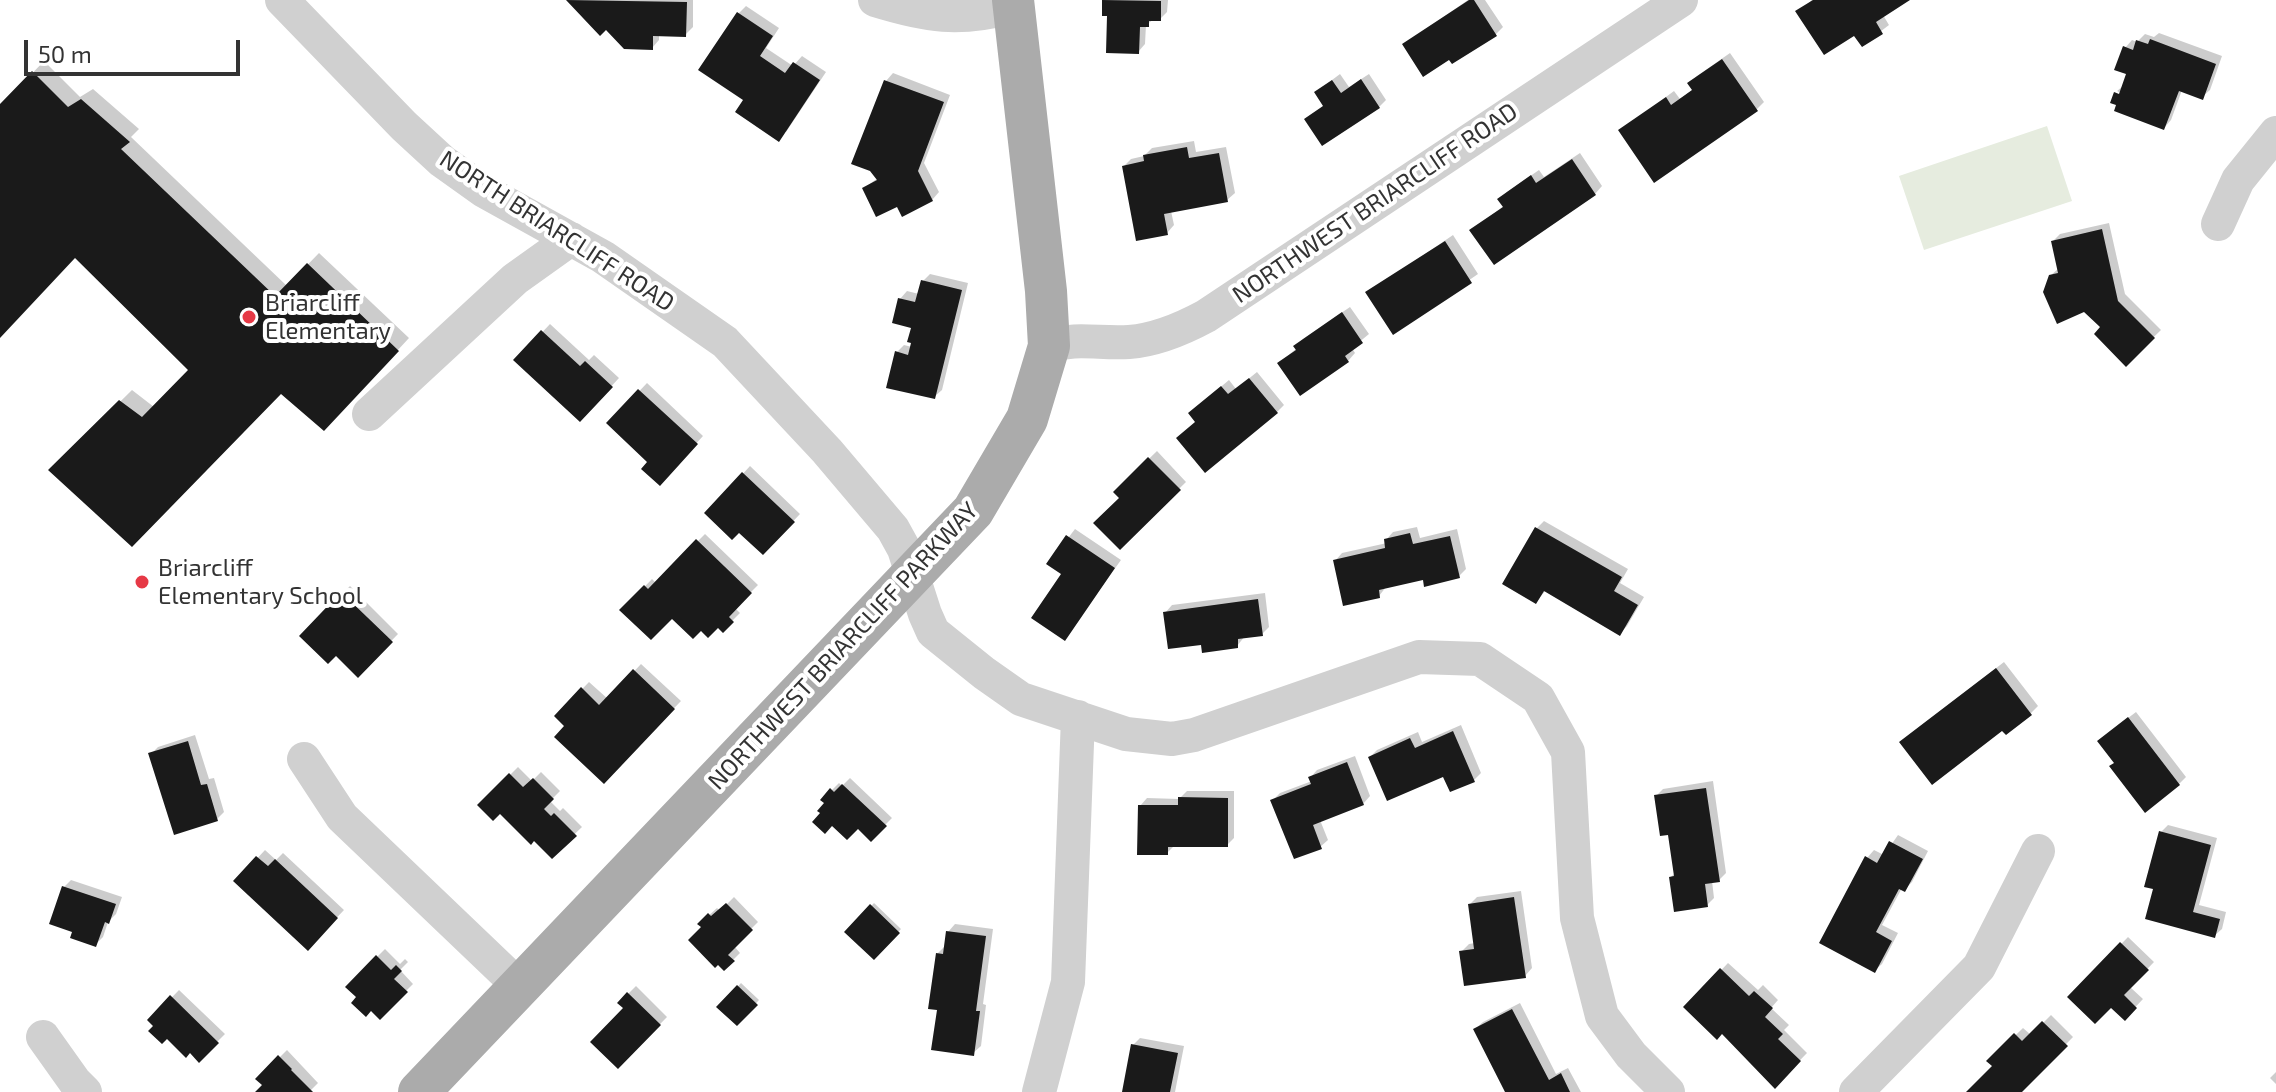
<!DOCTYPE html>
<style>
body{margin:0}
#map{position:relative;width:2276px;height:1092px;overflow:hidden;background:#fff;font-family:"Exo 2",sans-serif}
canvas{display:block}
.scale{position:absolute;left:24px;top:40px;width:216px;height:36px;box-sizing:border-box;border:4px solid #333;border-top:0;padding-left:10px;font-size:24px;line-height:28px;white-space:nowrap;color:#333;-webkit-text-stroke:6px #fff;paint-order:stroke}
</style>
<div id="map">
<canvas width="2276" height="1092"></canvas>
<div class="scale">50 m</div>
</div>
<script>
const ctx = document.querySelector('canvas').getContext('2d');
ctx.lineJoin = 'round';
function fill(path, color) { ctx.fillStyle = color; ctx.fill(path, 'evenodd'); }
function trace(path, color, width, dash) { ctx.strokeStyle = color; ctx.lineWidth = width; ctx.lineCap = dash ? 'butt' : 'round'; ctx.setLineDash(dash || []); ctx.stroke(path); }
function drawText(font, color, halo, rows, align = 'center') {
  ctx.font = font + ' "Exo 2",sans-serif'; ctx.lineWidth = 8; ctx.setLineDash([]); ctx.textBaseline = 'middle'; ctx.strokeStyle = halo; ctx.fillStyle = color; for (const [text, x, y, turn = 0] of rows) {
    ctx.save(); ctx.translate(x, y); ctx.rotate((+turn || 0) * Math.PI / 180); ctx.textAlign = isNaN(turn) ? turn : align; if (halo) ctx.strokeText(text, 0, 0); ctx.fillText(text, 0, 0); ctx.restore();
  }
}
fill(new Path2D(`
 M2047,126l25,75 -148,49 -25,-74z`), '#e6ecdf');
fill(new Path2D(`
 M569,0h124v27l-8,8 -26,-1v6l-7,8 -46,-21 -6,6z
 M1104,0h64l-1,12 -7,7h-6l-8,6 -1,19 -7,8 -29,-38h-5z
 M1468,0h17l18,27 -7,7 -46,23 -46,-13z
 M1812,0h94l-23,15 6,10 -26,20 -8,-12 -57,-21z
 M746,6l33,22 -13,20 27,18 9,-10 24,16 -40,60 -47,-119z
 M2159,33l63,23 -12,34 -8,7 -20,-7 -11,30 -7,8 -47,-18 2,-6 -7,-2 4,-10v4l12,1 -11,-6 6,-5 5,-13 -11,-4 8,-21 7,-8 5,2 8,-8 9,3z
 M1730,53l34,49 -8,8 -136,21 54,-40 6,8 14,-10 -4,-6 7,-7z
 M44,61l36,36 13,-8 46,40 -8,8 156,149 32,-33 90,85 -74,80 -54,-26 -230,78 81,-80 22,17 37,-37 -116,-114 -75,80v-229z
 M893,73l57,22 -26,68 15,29 -7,8 -34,4 -34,-16 14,-10 -6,-8 -18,-7 32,-82z
 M1340,74l9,13 20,-13 17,26 -7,7 -72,12 18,-14 -9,-13z
 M1194,141l2,11 30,-5 9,46 -8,7 -56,11 3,14 -7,8 -43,-67 7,-7 13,-3 8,-8z
 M1580,153l22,33 -7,8 -123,36 33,-25 -5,-6 7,-7 32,-22 5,7z
 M2109,223l16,71 36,36 -35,34 -23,-37 -53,-51 9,-8 -6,-27 7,-7z
 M1453,235l25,39 -84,58 -26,-39z
 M930,274l38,9 -26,107 -8,7 -37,-45 7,-7 8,2 1,-21 -13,-27 7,-8 12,3 4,-13z
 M1350,307l19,27 -17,14 3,5 -7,8 -69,2 18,-15 -1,-2 7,-7z
 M550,324l39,36 5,-5 25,23 -39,42 -64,-60z
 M1257,372l27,33 -7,7 -79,9v-15l31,-26 7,9z
 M647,383l56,53 -43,47 -10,-21 -41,-39z
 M1157,451l29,31 -66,65 2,-49 -7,-6z
 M750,466l50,48 -37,39 -24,-23 -32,-17z
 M1544,521l84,48 -8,14 24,14 -17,29 -7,7 -74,-43 -10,12 -32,-19 33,-55z
 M1417,527l3,11 37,-9 9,40 -7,7 -34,2 -39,9 -7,9 -44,-35 7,-8 45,-10 -1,-3 7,-8z
 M1075,529l46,31 -56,78 -1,-65 -15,-10z
 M705,534l53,51 -23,23 5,5 -17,17 -5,-5 -17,3 -29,-12 -50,-6 30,-31 4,4z
 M350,586l48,48 -40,41 -22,-21 -34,-18z
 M1265,593l4,34 -7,7 -17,2 -8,10 -34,-4 -38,-29 7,-8z
 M2004,662l34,44 -7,7 -28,15 -94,7z
 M641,664l40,37 -77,80 -37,-55 -11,-10 33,-34 19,17z
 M2136,712l50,65 -7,7 -63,-22 -9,-28z
 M1461,725l20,48 -7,7 -23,10 -7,-16 -74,-17 7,-7 41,-18 4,10z
 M195,735l14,44 5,-1 10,34 -7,7 -66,-65 7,-7z
 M1355,756l15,40 -7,8 -43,16 8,20 -8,7 -47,-47 7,-7 32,-12 -2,-3 7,-8z
 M518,767l14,14 9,-9 19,19 -10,10 10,10 3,-3 19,19 -30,29 -52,-45 -20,-6z
 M850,778l42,40 -21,21 -48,-40 16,-16 3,3z
 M1713,781l13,92 -7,7 -7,1 2,17 -7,7 -36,-28 5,-5 -6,-39 -14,-37 7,-7z
 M1187,791h47v47l-7,7h-52l-8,8 -27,-47 7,-8 32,1z
 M2168,825l49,13 -18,67 27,7 -4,17 -8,7 -59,-48 6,-56z
 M1898,835l30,16 -16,31 -7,7 -3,-1 -20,37 16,8 -16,31 -8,7 -7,-113 7,-8 10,5z
 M265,850l11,10 7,-7 61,57 -36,38 -72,-67z
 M71,880l51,17 -6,17 -8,8 -5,15 -8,8 -21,-15 -10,-43z
 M1521,891l11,77 -7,8 -63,-25 7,-7 6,-1 -5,-39 7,-7z
 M734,897l24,25 -24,24 6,7 -16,16 -20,-42 3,-10 10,-9 3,3z
 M874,903l27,26 -27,29 -27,-26z
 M955,924l38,5 -10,75 3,1 -5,41 -8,7 -34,-45 -1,-55 8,-8 2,-13z
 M2128,937l26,25 -24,25 13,12 -18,19 -14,-13 -41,-8z
 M385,949l15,15 5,-5 3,3 -8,8 13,14 -33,33 -32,-31z
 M1728,963l30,27 5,-5 15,15 -7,8 18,17 -5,5 23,23 -32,33 -53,-54 -36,-25z
 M741,983l18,17 -22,24 -18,-17z
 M636,986l31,31 -49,50 8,-59 -6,-6z
 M179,990l46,44 -26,26 -49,-40z
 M1520,1003l36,71 12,-6 13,24h-73l-33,-63 8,-7z
 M2051,1015l22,22 -54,55h-49l24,-26 -5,-5 34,-33 8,7z
 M1140,1038l44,8 -9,46h-51l9,-47z
 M287,1050l31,33 -9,9h-51l7,-7 -7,-6z
 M2276,1072v12l-6,-6z`), '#0003');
fill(new Path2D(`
 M566,0l121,2 -1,35 -33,-1v14l-29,-1 -18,-19 -6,6z
 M1102,0l59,1v20h-12v6h-9l-1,27 -33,-1 1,-37h-5z
 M1469,0h5l23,36 -45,28 -3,-4 -26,17 -21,-33z
 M1813,0h97l-34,22 7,12 -21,13 -8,-11 -30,19 -29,-44z
 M737,12l36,24 -13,20 25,17 8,-11 27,18 -41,62 -44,-30 8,-12 -45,-30z
 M2150,39l66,25 -13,36 -24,-9 -15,39 -50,-19 2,-6 -6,-2 4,-11 5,2 7,-20 -12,-4 9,-24 10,4 3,-10 12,4z
 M1722,59l36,52 -104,72 -36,-53 48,-33 5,8 21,-15 -5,-7z
 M32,71l36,36 13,-8 49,43 -9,7 154,147 32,-33 92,88 -75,80 -43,-37 -149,153 -84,-77 71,-70 23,17 46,-47 -113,-112 -75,80v-234z
 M1361,79l19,29 -58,38 -18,-27 19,-13 -9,-14 18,-12 9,13z
 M884,80l60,22 -26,69 15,30 -31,16 -5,-10 -21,10 -14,-29 15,-8 -7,-9 -19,-7z
 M1187,147l2,11 30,-5 9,49 -64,12 4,21 -32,6 -14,-75 22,-5 -1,-6z
 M1572,159l24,36 -102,70 -25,-35 34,-23 -6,-8 34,-24 5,8z
 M2102,229l16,72 37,37 -29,29 -32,-33 6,-7 -16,-15 -27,12 -14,-32 6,-17 9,-2 -7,-32z
 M1445,241l27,42 -79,52 -28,-43z
 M921,280l41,10 -27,109 -49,-11 9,-37 13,4 3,-12 -4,-1 4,-14 -19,-5 6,-25 17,4z
 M1342,312l21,31 -18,13 4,6 -49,34 -23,-33 19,-13 -3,-4z
 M541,330l39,36 5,-5 28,26 -33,35 -67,-62z
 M1249,378l29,35 -73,60 -29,-35 19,-16 -7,-9 33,-27 7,8z
 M638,389l60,55 -38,42 -19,-17 6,-7 -41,-39z
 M1148,457l33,33 -61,60 -27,-27 26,-25 -6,-6z
 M742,472l53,50 -32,33 -24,-22 -7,7 -28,-27z
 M1535,527l87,50 -8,14 24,14 -18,31 -76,-45 -8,13 -34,-20z
 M1410,533l3,11 37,-8 10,42 -36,9 -1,-7 -44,10 1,8 -37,8 -10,-46 52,-12 -1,-9z
 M1066,535l49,33 -50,73 -34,-23 30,-44 -15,-10z
 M696,539l56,54 -23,24 5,5 -11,11 -5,-5 -10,10 -7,-7 -8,8 -21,-20 -21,21 -32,-30 25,-25 4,4z
 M341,592l52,50 -35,36 -22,-22 -8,8 -29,-28z
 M1258,599l5,37 -25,3v9l-36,5 -1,-8 -33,4 -5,-37z
 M1996,668l36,47 -26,20 -4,-4 -70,54 -33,-43z
 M633,669l42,40 -71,75 -50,-47 10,-11 -10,-10 27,-29 18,18z
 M2128,717l52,68 -35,28 -36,-47 5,-3 -17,-22z
 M1453,731l22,51 -25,10 -7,-15 -56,24 -19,-44 42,-19 5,10z
 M188,741l13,44 6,-1 11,37 -44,14 -26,-82z
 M1347,762l17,43 -51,20 9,24 -28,10 -24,-59 41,-16 -3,-7z
 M509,773l14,14 10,-9 21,21 -10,10 7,7 3,-3 23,23 -25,23 -18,-18 -3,4 -31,-31 -7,7 -16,-16z
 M842,784l45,42 -16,16 -13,-13 -11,11 -15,-14 -7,8 -13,-12 8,-9 -3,-2 7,-8 -4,-3 10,-12 4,4z
 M1706,788l14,94 -15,2 3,23 -34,5 -5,-35 5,-1 -6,-41 -8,1 -6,-41z
 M1178,797l50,1v49h-60v8h-31l1,-50h40z
 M2159,831l52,14 -18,67 27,7 -5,19 -70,-19 8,-30 -9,-2z
 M1889,841l34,18 -18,33 -6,-3 -23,43 16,9 -17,32 -56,-30 46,-87 12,7z
 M256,856l12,10 7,-7 63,59 -30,33 -75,-70z
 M62,886l54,18 -7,20 -4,-2 -9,25 -26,-9 2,-6 -23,-8z
 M1514,897l12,81 -62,8 -5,-35 15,-2 -6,-45z
 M726,903l27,27 -25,25 7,6 -11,10 -6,-6 -3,3 -27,-28 13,-13 -4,-3 11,-11 3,3z
 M870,904l30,29 -26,27 -30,-28z
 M946,931l40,5 -10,75h4l-6,45 -43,-6 6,-40 -9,-1 8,-56 7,1z
 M2120,942l29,28 -25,25 13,13 -12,13 -14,-13 -16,16 -28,-27z
 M376,955l15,15 5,-5 6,6 -8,8 14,13 -28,28 -9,-9 -5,6 -15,-14 5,-6 -11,-10z
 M1720,968l29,28 5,-5 19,17 -8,9 18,17 -5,5 23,22 -26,28 -53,-55 -5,6 -34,-33z
 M737,985l21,20 -21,21 -21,-19z
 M627,992l34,33 -43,44 -28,-27 33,-34 -6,-5z
 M170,995l49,48 -20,20 -9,-10 -4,5 -19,-19 -5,5 -14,-13 5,-5 -6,-6z
 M1512,1009l37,71 12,-7 9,19h-65l-32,-63z
 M2042,1021l26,25 -46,46h-56l26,-26 -6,-5 28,-28 8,8z
 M1131,1044l47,9 -8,39h-48z
 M278,1055l14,14 -1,1 22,22h-58l7,-7 -7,-6z`), '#1a1a1a');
trace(new Path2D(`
 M282,0l122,126 38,35 42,30 119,66 122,85 102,109 66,78 11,20 21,65 8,18 51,41 37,26 105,35 46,5 22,-4 225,-78 61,2 58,39 30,54 9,166 25,98 29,39 37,37
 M875,0c52,16 84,21 137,7
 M2218,224l20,-44 38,-47
 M1049,346c27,-9 51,-2 80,-4 27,-2 53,-13 77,-26l475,-316
 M369,414l146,-135 56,-40
 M304,759l38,58 178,170
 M43,1037l32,45 10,10
 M1039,1092l29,-110 10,-265
 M1856,1092l123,-125 59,-116`), '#d0d0d0', 34);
trace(new Path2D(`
 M419,1092l554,-581 54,-92 22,-73 -3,-55 -33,-291`), '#ababab', 42);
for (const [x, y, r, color] of [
 [249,317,8,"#e63946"],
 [142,582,8,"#e63946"]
]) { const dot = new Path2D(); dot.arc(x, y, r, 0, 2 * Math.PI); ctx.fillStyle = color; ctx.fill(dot); trace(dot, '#fff', 3); }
drawText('24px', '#333', '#fff', [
 ["NORTHWEST BRIARCLIFF ROAD",1375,203,-34],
 ["NORTH BRIARCLIFF ROAD",557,231,33],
 ["NORTHWEST BRIARCLIFF PARKWAY",843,646,-47]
]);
drawText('24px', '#333', '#fff', [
 ["Briarcliff",265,303],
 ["Elementary",265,331],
 ["Briarcliff",158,568],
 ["Elementary School",158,596]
], 'left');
</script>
